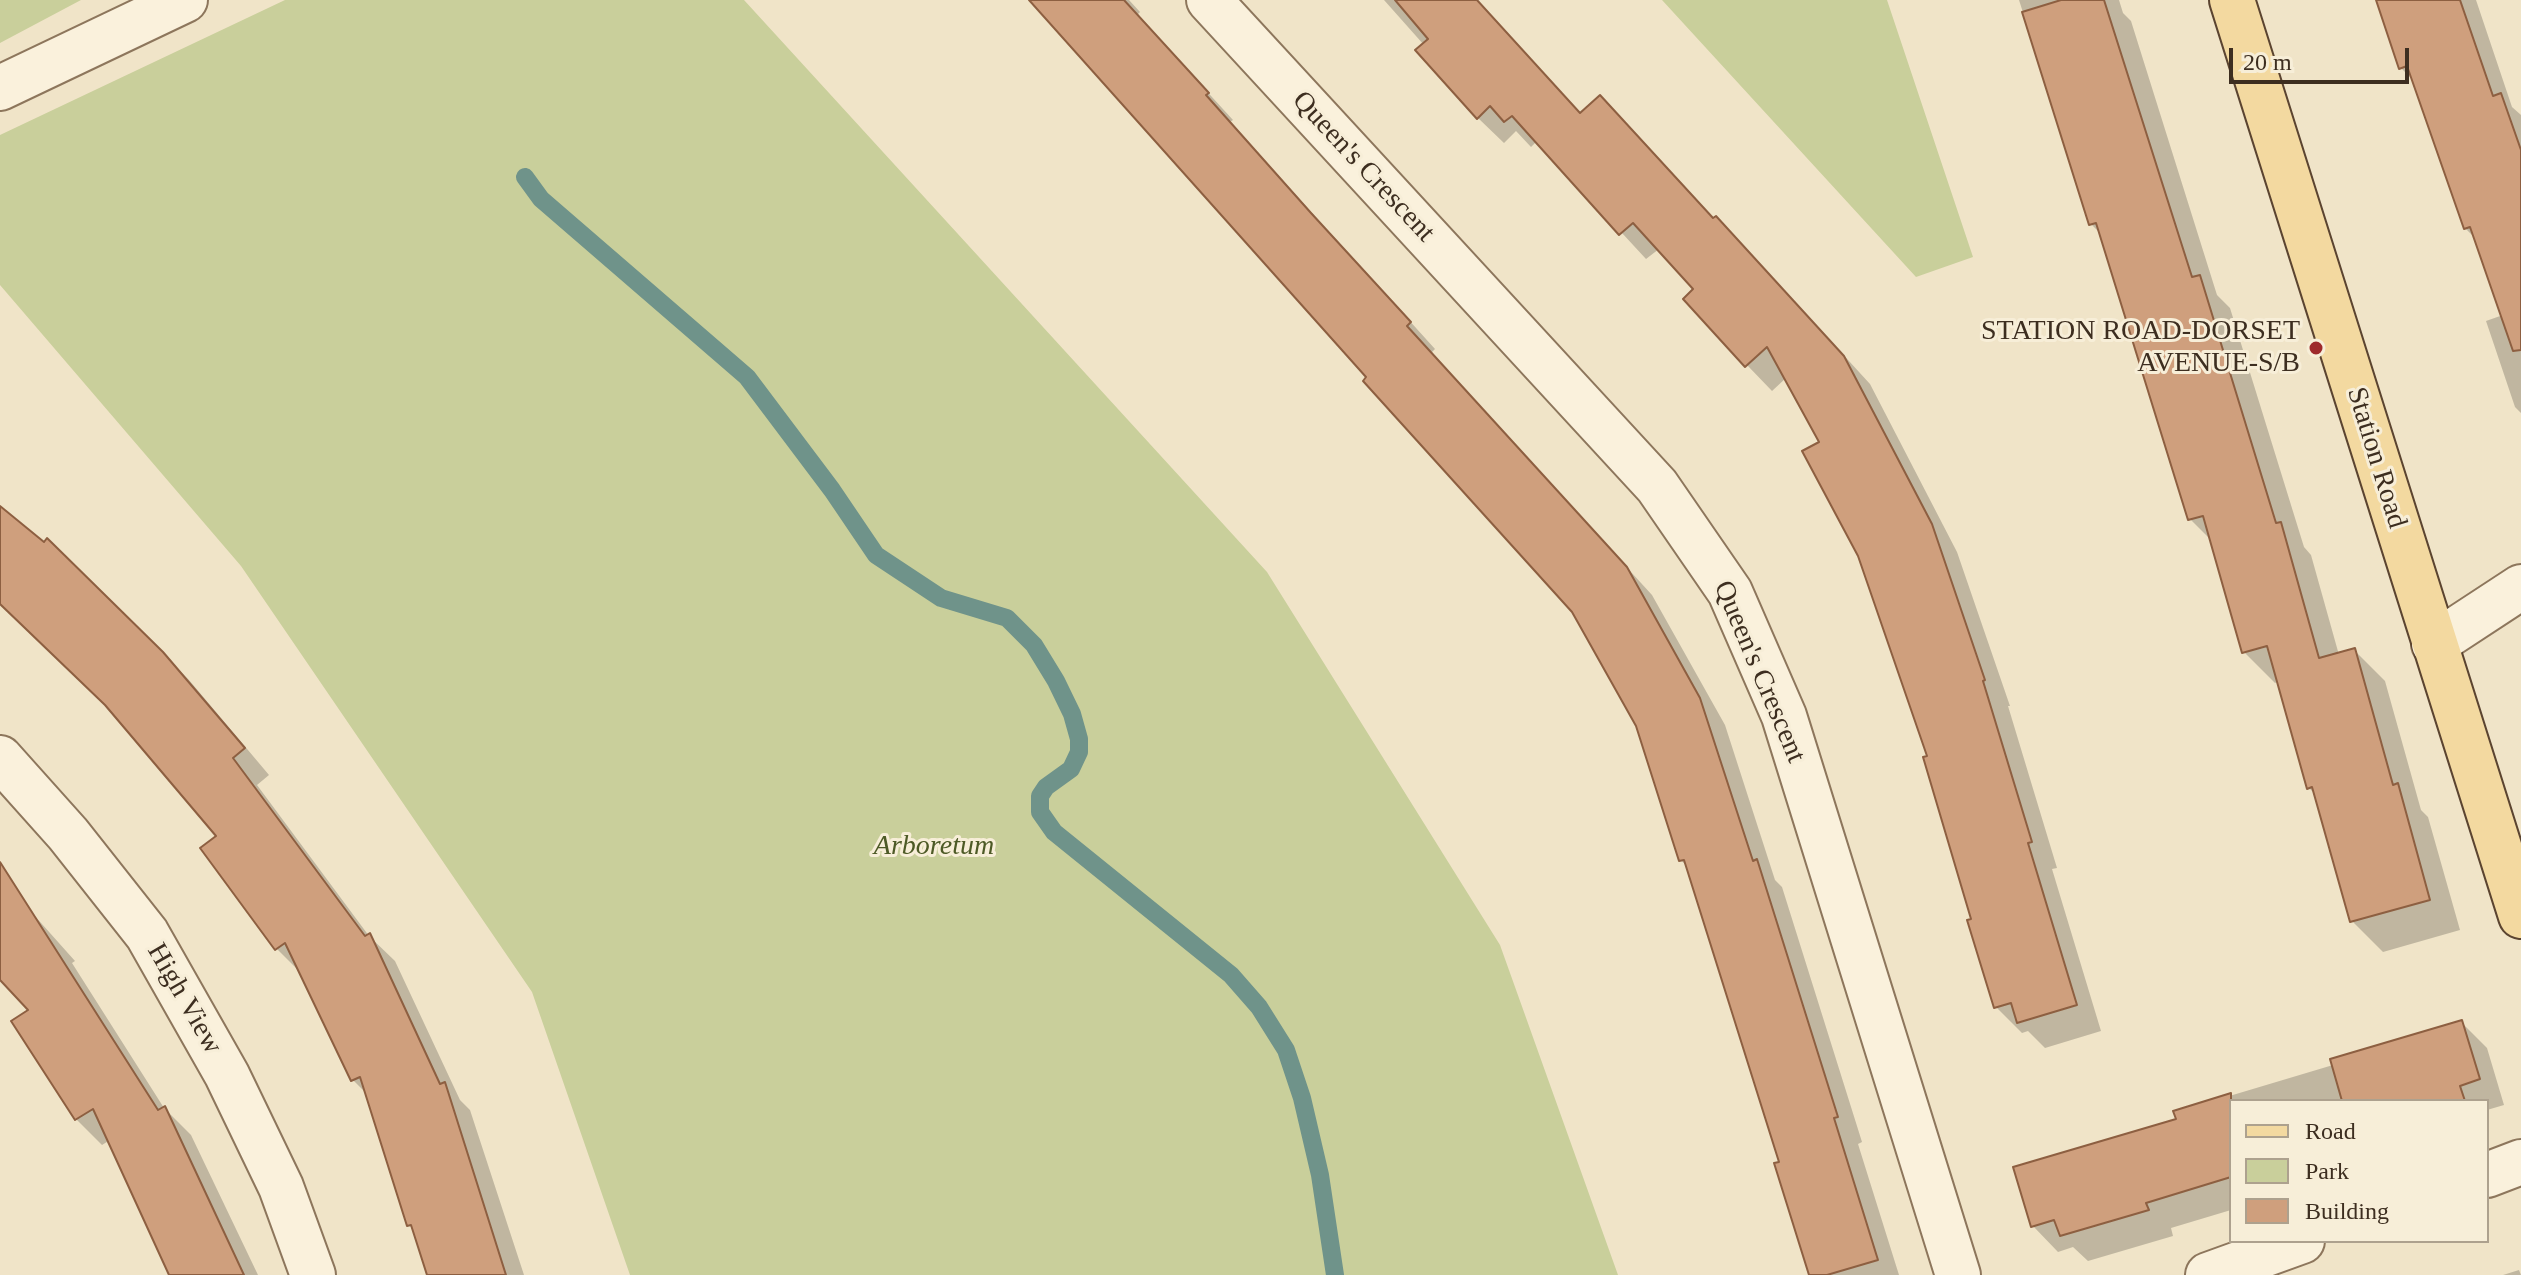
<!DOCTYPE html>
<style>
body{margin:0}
#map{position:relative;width:2521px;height:1275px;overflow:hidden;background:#f0e4c8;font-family:"Times New Roman",serif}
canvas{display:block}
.legend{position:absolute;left:2229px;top:1099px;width:260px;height:144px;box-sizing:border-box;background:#f7eed8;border:2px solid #ada18e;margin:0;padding:10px 14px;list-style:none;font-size:24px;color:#3d2e20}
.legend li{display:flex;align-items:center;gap:16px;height:40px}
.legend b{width:40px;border:2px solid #ada18e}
.scale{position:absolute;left:2229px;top:48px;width:180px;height:36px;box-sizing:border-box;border:4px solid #3d2e20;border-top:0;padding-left:10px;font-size:24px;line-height:28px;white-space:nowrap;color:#3d2e20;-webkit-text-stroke:6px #f7eed8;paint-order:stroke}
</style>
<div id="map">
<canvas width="2521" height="1275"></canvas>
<ul class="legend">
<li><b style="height:10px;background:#f3d9a0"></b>Road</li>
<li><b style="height:22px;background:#c9cf9b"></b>Park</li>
<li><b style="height:22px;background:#cf9f7d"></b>Building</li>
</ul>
<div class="scale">20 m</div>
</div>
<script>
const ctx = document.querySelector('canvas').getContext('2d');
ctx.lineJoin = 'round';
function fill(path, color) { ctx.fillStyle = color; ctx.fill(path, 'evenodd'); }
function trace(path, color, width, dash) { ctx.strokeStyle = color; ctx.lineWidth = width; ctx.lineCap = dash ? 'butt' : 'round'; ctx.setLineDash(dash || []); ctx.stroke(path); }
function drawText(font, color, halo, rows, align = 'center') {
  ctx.font = font + ' "Times New Roman",serif'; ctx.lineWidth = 6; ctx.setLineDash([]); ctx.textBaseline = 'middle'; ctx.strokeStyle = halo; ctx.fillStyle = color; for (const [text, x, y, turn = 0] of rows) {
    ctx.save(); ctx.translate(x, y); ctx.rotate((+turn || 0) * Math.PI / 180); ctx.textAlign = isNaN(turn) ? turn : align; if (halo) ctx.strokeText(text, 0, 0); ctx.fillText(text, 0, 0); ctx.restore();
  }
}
fill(new Path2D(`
 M0,0h81l-81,43z
 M285,0h459l523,572 233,373 118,330h-988l-98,-283 -291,-426 -241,-281v-150z
 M1662,0h225l86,257 -57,20z`), '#c9cf9b');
fill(new Path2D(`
 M1036,0h93l11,12 -3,3 96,105 -3,2 205,227 -4,4 221,242 73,130 50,155 7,7 80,255 -4,2 41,131h-88l-30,-112 -92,-294 -8,-9 -43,-135 -65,-115z
 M1384,0h92l105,115 19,-18 114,123 2,-2 26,26 128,140 87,168 53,154h-2l49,162 -5,1 49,162 -56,17 -17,-17 -6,2 -26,-26 -67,-250 -108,-314 -35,-65 -14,13 -25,-26 -51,-76 -37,-40 -13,10 -109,-118 -6,6 -15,-16 -12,12 -26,-25 -54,-73z
 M2019,0h100l4,13 8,8 86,274 13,13 74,239 7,8 28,100 15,-5 31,31 36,129 7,7 32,113 -77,22 -31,-31 -35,-125 -8,-8 -30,-107 -4,2 -31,-31 -31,-110 -23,-23 -88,-284 -11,-11z
 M2378,0h98l36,107 9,8v298l-6,-6 -29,-86 17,-6 -26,-75 -12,-12 -50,-146 -14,-14z
 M0,508l162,145 27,27 80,95 -12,10 112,151 26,25 65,139 10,10 54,165h-95l-14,-44 -6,-6 -41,-130 -15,-15 -50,-105 -26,-26 -58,-113 -109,-127 -110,-107z
 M0,877l75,84 -3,2 92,145 27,27 67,140h-83l-65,-135 -8,5 -26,-26 -45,-108 -31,-34z
 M2461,1022l26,26 17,57 -17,5v-9h-256v109l-60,18 2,8 -85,25 -15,-14 -15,5 -25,-26 145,-105 -2,-9 157,-47z
 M2519,1270l2,5h-18z`), '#0003');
trace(new Path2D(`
 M525,177l16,22 206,178 85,113 44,65 65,43 66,20 27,27 22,36 16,33 7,25v13l-8,17 -25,18 -6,9v16l14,20 177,143 28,32 27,43 16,48 18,77 15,100`), '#6f938a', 18);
const building = new Path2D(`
 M1029,0h95l85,93 -3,2 105,118 100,109 -4,4 220,241 73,131 53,163 4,-2 81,258 -4,1 44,142 -51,15h-18l-35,-112 5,-1 -95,-302 -5,1 -43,-135 -64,-114 -209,-231 3,-4z
 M1395,0h82l103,113 20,-18 113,123 3,-2 128,140 88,168 53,156 -2,1 49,161 -4,1 49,162 -60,18 -6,-20 -17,5 -27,-88 4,-1 -48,-162 4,-1 -69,-200 -56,-105 17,-9 -52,-95 -22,20 -62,-68 10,-10 -60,-66 -14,12 -107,-119 -8,6 -14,-16 -13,13 -62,-69 13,-11z
 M2061,0h43l88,277 8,-2 76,248 5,-1 38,136 36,-10 38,137 5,-2 32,117 -80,22 -38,-135 -5,2 -40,-143 -25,7 -39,-137 -15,4 -92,-297 -7,2 -67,-213z
 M2376,0h84l33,96 8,-3 20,57v200l-8,1 -43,-124 -6,2 -57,-163 -8,3z
 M0,506l44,36 3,-4 116,114 82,96 -12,10 132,178 5,-3 70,151 5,-2 61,193h-79l-16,-50 -4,1 -47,-149 -9,4 -66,-138 -10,7 -75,-102 16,-12 -111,-131 -105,-101z
 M0,862l158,248 7,-4 79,169h-75l-76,-166 -18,11 -64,-99 17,-11 -28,-30z
 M2462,1020l18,59 -20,7 5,15h-123l-12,-42z
 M2231,1093v84l-85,26 3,7 -89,26 -6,-16 -23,7 -18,-60 163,-48 -3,-8z`);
fill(building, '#cf9f7d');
trace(building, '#8d5f41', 2);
const street = new Path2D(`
 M1209,0l448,486 73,106 54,124 174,559
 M0,88l185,-88
 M2434,644l87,-57
 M0,758l68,76 79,100 80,141 54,112 32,88
 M2487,1175l34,-13
 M2208,1275l94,-34`);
const primary = new Path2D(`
 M2232,0l289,916`);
trace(street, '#8d765c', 48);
trace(primary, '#5b4430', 48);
trace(street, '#faf1dc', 44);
trace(primary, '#f3d9a0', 44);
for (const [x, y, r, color] of [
 [2316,348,8,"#9e2a2b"]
]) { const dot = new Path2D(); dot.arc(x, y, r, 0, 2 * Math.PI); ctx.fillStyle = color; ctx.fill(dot); trace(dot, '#f7eed8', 3); }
drawText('28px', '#3d2e20', '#f7eed8', [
 ["Queen's Crescent",1363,167,47],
 ["Station Road",2376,458,73],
 ["Queen's Crescent",1759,672,67],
 ["High View",184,999,60]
]);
drawText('28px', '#3d2e20', '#f7eed8', [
 ["STATION ROAD-DORSET",2300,332],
 ["AVENUE-S/B",2300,364]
], 'right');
drawText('italic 28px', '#4d5a26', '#f7eed8', [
 ["Arboretum",934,847]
]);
</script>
